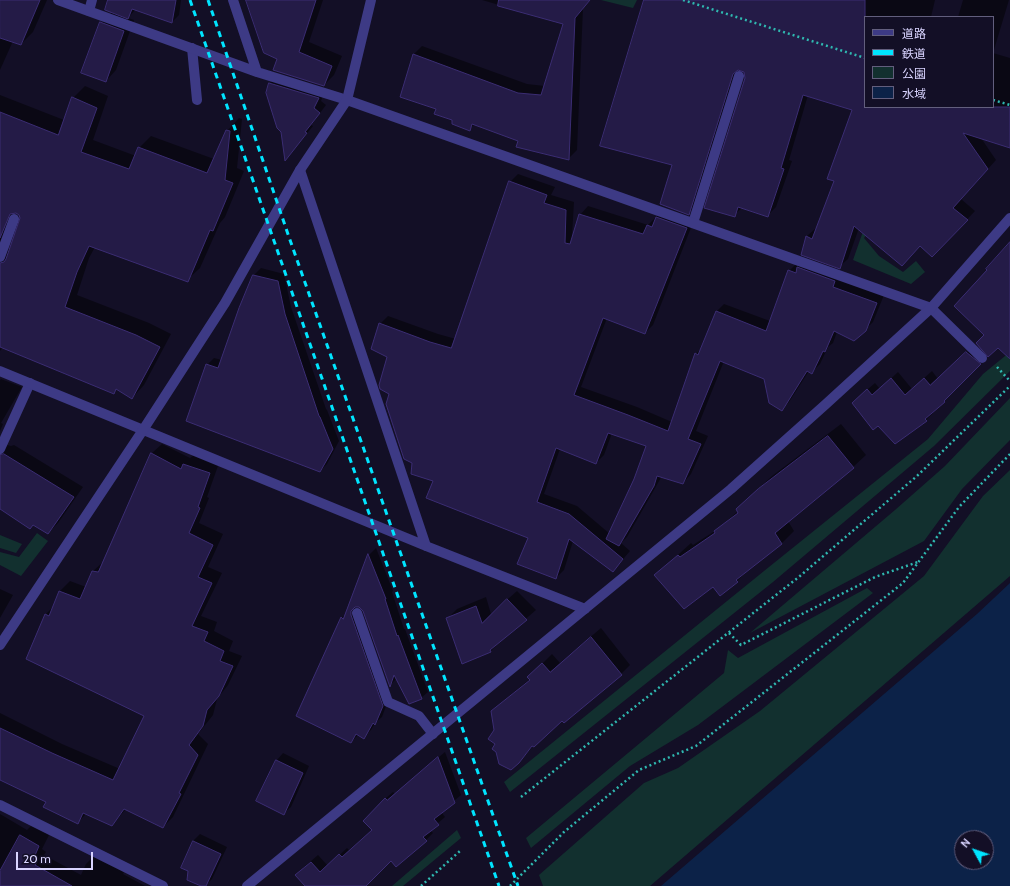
<!DOCTYPE html>
<meta charset="utf-8">
<style>
body{margin:0}
#map{position:relative;width:1010px;height:886px;overflow:hidden;background:#130f26;font-family:Cabin,"Noto Sans JP",sans-serif}
canvas{display:block}
.legend{position:absolute;left:864px;top:16px;width:130px;height:92px;box-sizing:border-box;background:#130f26;border:1px solid #625e7d;margin:0;padding:5px 7px;list-style:none;font-size:12px;color:#d9d4ff}
.legend li{display:flex;align-items:center;gap:8px;height:20px}
.legend b{width:20px;border:1px solid #625e7d}
.north{position:absolute;left:954px;top:830px;width:40px;height:40px;box-sizing:border-box;background:#130f26;border:1px solid #625e7d;border-radius:50%;rotate:310deg;font-size:11px;font-weight:700;line-height:16px;text-align:center;color:#d9d4ff}
.north::after{content:'';display:block;margin:auto;width:14px;height:18px;background:#00e5ff;clip-path:polygon(50% 0,100% 100%,50% 72%,0 100%)}
.scale{position:absolute;left:16px;top:852px;width:77px;height:18px;box-sizing:border-box;border:2px solid #d9d4ff;border-top:0;padding-left:5px;font-size:12px;line-height:14px;white-space:nowrap;color:#d9d4ff;-webkit-text-stroke:3px #130f26;paint-order:stroke}
</style>
<div id="map">
<canvas width="1010" height="886"></canvas>
<ul class="legend">
<li><b style="height:5px;background:#3d3a85"></b>道路</li>
<li><b style="height:5px;background:#00e5ff"></b>鉄道</li>
<li><b style="height:11px;background:#12302f"></b>公園</li>
<li><b style="height:11px;background:#0c2248"></b>水域</li>
</ul>
<div class="north">N</div>
<div class="scale">20 m</div>
</div>
<script>
const ctx = document.querySelector('canvas').getContext('2d');
ctx.lineJoin = 'round';
function fill(path, color) { ctx.fillStyle = color; ctx.fill(path, 'evenodd'); }
function trace(path, color, width, dash) { ctx.strokeStyle = color; ctx.lineWidth = width; ctx.lineCap = dash ? 'butt' : 'round'; ctx.setLineDash(dash || []); ctx.stroke(path); }
fill(new Path2D(`
 M601,0h36l-4,8z
 M868,217l7,6 -11,15 15,18 24,16 13,-11 9,11 -14,12 -58,-24z
 M1010,352v19l-76,75 -161,136 -263,210 -6,-10 260,-211 164,-132 55,-65z
 M1010,398v42l-48,49 -38,52 -174,92 145,-123 50,-44z
 M1010,470v106l-360,310h-107l-4,-11 105,-92 34,-15 82,-57 164,-135 59,-80z
 M37,533l11,8 -27,35 -21,-11v-13l19,5z
 M0,535l22,9 -6,9 -16,-5z
 M867,588l6,5 -175,132 -68,41 -99,82 -5,-10 198,-165 4,-23 10,8z
 M457,830l4,8 -58,48h-11z`), '#12302f');
fill(new Path2D(`
 M1010,583v303h-349l316,-272zM962,838h24v24h-24z`), '#0c2248');
fill(new Path2D(`
 M0,0h47l-14,32 -12,12 -8,-3 -13,29z
 M108,0h73l-2,15 -7,7 -36,-13 -8,9 6,2 -18,50 -10,11 -5,-58 11,-11z
 M247,0h76l-14,42 33,14 -8,19 -10,10 -46,-27z
 M482,0h108l-7,8 -6,142 -9,9 -93,-35 -6,5 -16,-9 -40,-65 9,-9 105,38 18,2 19,-62z
 M645,0h290l-4,17h-66v90h128v-90h-35l5,-17h46l-16,53 17,5v89l-29,-9 15,22 -35,39 14,12 -34,36 -21,-2 -61,-17 -11,31 -9,8 -37,-13 5,-18 9,-8h1l19,-47 17,-72 -45,-14 -19,65 3,1 -16,46 -9,9 -25,-8 -8,7 12,-141 -4,-5h-2l-43,136 -9,9 -14,-50z
 M277,76l48,15 -4,10 5,4 -15,20 2,1 -27,33 -4,-28 -15,-38 3,-10z
 M85,86l23,10 -15,44 43,16 3,-8 12,-12 63,23 13,-28 12,-13 3,1 -5,49 7,3 -19,46 -5,6 -20,45 -13,12 -92,-33 -6,11 -12,37 72,28 22,11 -27,51 -12,13 -15,-9 -4,4 -110,-46 -3,4v-256l64,25 9,-22zM17,212l4,5 -11,34 -4,-5v-4z
 M518,174l37,13 -4,8 23,7 -2,34 8,-21 8,-9 60,19 16,-16 30,11 -41,105 -8,8 -38,-15 -26,69 56,20 35,15 24,-68 5,-5 15,-37 8,-8 46,17 19,-50 8,-8 87,32 -11,27 -8,8 -28,2 -4,11 -5,4 -8,17 -8,8 -3,-1 -20,31 -8,8 -16,-32 -41,-17 -28,70 12,5 -17,38 -8,9 -21,-7 -35,61 -6,6 9,8 -17,20 -40,-30 -9,29 -8,8 -27,-41 -95,-56 -21,-18 -23,-70 -2,-37 -8,-32 8,-8 50,18 18,5 54,-157zM612,433l35,13 -12,34 -25,54 -33,-28 -33,-12 16,-45 36,14 8,-8z
 M261,268l23,6 7,33 35,102 1,1 12,31 -12,23 -7,7 -113,-106 7,-7 8,2 18,-52 14,-33z
 M974,346l13,11 -37,36 1,1 -7,7 -13,11 2,1 -7,7 -66,-24 15,-13 5,6 18,-17 14,17 20,-18 6,8z
 M1,379l21,8 -21,36 2,1 -3,7v-51z
 M841,424l25,31 -13,12 -65,54 6,10 -12,12 -32,25 -13,13 -17,14 -7,-10 -57,-10 35,-32 2,2 25,-16 20,-18 -1,-2 35,-33z
 M0,436l3,2 4,7 4,1 3,-1 69,42 -25,36 -10,10 -48,-25z
 M162,444l28,14 4,-3 25,8 -12,34 2,1 -10,25 24,11 -15,33 14,6 -21,43 16,6 -3,9 19,10 -4,10 13,5 -14,29 -11,14 -4,16 -15,19 10,10 -35,73 -10,10 -37,-18 -14,16 -25,-12 -10,10 -30,-22 -47,-22v-66l62,31 58,25 25,-54 -99,-101 7,-7 7,-16 10,-10 16,6 6,-15 11,-10 49,-109z
 M376,548l17,43 -1,1 12,37h1l23,63 -7,6 -24,-20 -7,7 -26,-75 -7,-4 32,92 -7,19 -7,6 -4,7 -7,7 -5,-3 -8,8 -9,-124 5,-6 22,-57z
 M0,589l13,6 -13,23z
 M517,591l19,19 -36,31 -9,10 -43,-33 9,-9 29,-12 5,17z
 M601,628l29,37 -9,9 -59,45 -29,27 -14,16 -23,-18 -4,-33 10,-9 28,-23 8,-11 14,-14 8,9z
 M445,752l16,43 -20,17 4,5 -15,13 3,3 -7,7 -30,25 -5,-5 -27,26h-58l-3,-18 15,-13 10,11 19,-18 2,2 24,-21 -8,-8 21,-23 7,-6 2,2z
 M283,753l26,13 -18,41 -7,6 -7,-53z
 M0,814l27,16 4,-4 18,9 -7,14 4,3 -2,3 37,20 5,-11 10,-10 28,18 -1,2 22,12h-145z
 M200,834l27,13 -15,32 -7,7h-1l-11,-45z`), '#0007');
const building = new Path2D(`
 M0,0h40l-19,45 -21,-7z
 M108,0h68l-4,23 -40,-14 -4,10 -23,-9z
 M246,0h70l-17,52 33,14 -8,20 -51,-16 4,-11 -13,-6z
 M499,0h91l-15,18 -6,142 -53,-13 2,-6 -46,-17 -2,7 -18,-7v-4l-18,-6 2,-5 -36,-12 13,-43 105,39 23,2 22,-71 -65,-18z
 M644,0h221v107h145v41l-47,-15 25,36 -35,39 15,12 -36,37 -12,-11 -18,20 -48,-40 -14,43 -39,-14 5,-19 6,3 22,-58 -7,-2 25,-69 -49,-15 -22,73 3,1 -16,48 -30,-10 -3,10 -31,-9 41,-130 -1,-6 -6,-2 -5,4 -44,141 -29,-11 12,-39 -72,-19z
 M100,22l24,9 -18,51 -25,-9z
 M269,83l50,15 -5,10 6,5 -15,19 2,1 -22,28 -4,-29 -4,-4 -11,-35z
 M72,97l25,11 -16,44 48,17 9,-22 69,26 19,-43 4,1 -5,49 8,3 -20,48 -3,-1 -22,52 -99,-36 -12,26 -12,35 71,28 24,12 -28,52 -16,-10 -2,5 -114,-47v-84l4,-1 2,-3 14,-41 -1,-3 -3,-2 -6,1 -10,24v-126l58,23z
 M509,181l38,14 -3,8 22,7 -1,33 5,1 9,-30 64,20 4,-9 5,2 4,-10 31,11 -42,106 -42,-16 -29,77 54,20 40,16 27,-78 3,2 18,-44 50,20 22,-61 8,3 1,-6 38,14 -2,6 44,16 -11,28 -12,10 -20,-10 -9,21 -2,-1 -11,23 -5,-3 -25,40 -13,-8 -5,-24 -44,-18 -32,78 13,5 -18,40 -26,-8 -3,10 -35,60 -13,-7 28,-60 12,-33 -38,-13 -12,31 -40,-16 -19,54 32,12 54,45 -10,13 -44,-33 -13,40 -39,-15 11,-26 -102,-40 7,-17 -22,-7 1,-11 -8,-4 -18,-55 3,-10 -9,-5 -1,-4 8,-28 -16,-8 8,-26 51,19 21,6z
 M1010,242v117l-12,-11 -10,9 -12,-14 8,-8 -30,-29 33,-36 -1,-1z
 M253,275l25,6 7,33 34,102 1,1 13,32 -13,23 -134,-51 20,-57 12,4 21,-60z
 M966,352l15,12 -37,37 1,1 -20,17 2,2 -32,23 -17,-18 -5,4 -21,-27 15,-14 5,6 19,-17 14,17 19,-17 6,7z
 M828,436l26,32 -79,65 7,11 -46,36 2,2 -18,14 -7,-9 -29,22 -30,-34 24,-20 2,2 35,-24 -1,-2 24,-18 -2,-4 22,-20z
 M151,453l30,16 2,-5 27,9 -12,34 2,1 -11,25 24,12 -15,32 14,6 -20,43 16,6 -4,9 20,10 -4,10 13,5 -14,30 -12,14 -4,16 -14,19 9,10 -19,38 2,1 -18,34 -39,-19 -12,17 -29,-13 -5,11 -35,-17 3,-5 -46,-22v-52l52,25 61,27 31,-64 -118,-57 19,-45 4,2 10,-25 21,8 12,-28 6,1z
 M4,454l70,43 -26,37 -15,-9 -3,4 -30,-20v-54z
 M368,554l18,45h-1l12,37 1,-1 24,64 -13,5 -15,-29 -4,12 -27,-76 -4,-4h-4l-4,4v4l32,91 -8,19 -2,-2 -9,16 -8,-5 -5,9 -55,-27 45,-99 2,2z
 M507,599l20,21 -37,30 1,2 -29,12 -16,-46 30,-12 6,17z
 M591,637l31,38 -58,48 -2,-2 -28,26 -2,-1 -13,17 -8,7 -12,-6 -3,-12 -4,-3 3,-5 -7,-5 6,-9 -3,-19 39,-31 -3,-3 15,-14 8,9z
 M438,757l17,46 -21,16 5,6 -16,12 4,4 -31,26 -5,-6 -25,25h-61l-10,-11 16,-13 9,10 19,-18 3,3 30,-27 -9,-9 22,-23 2,2z
 M276,760l27,13 -19,42 -28,-14z
 M20,835l19,11 -6,14 4,2 -2,3 37,21h-72v-15z
 M193,841l28,13 -15,32h-5l-14,-6 1,-9 -7,-3z`);
fill(building, '#241b47');
trace(building, '#3b2d73', 1);
trace(new Path2D(`
 M683,0l182,58
 M993,100l17,5
 M997,367l13,14
 M729,633l12,12 134,-68 43,-15
 M521,797l279,-221 117,-100 93,-90
 M421,886l39,-35
 M510,886l54,-54 75,-62 57,-24 207,-163 56,-76 51,-53`), '#2fb8b0', 2.5, [2, 3]);
trace(new Path2D(`
 M89,11l3,-11
 M192,48l5,52
 M693,223l46,-147
 M0,257l14,-38
 M931,308l51,50
 M0,449l30,-66
 M357,613l31,89 31,14 14,18`), '#3d3a85', 10);
trace(new Path2D(`
 M58,0l199,72 90,28 584,208
 M233,0l24,72
 M300,170l126,376
 M0,371l426,175 159,63
 M0,805l163,81`), '#3d3a85', 10);
trace(new Path2D(`
 M0,645l143,-215 82,-127 75,-133 47,-70 24,-100
 M247,886l484,-397 95,-85 105,-96 79,-90`), '#3d3a85', 10);
trace(new Path2D(`
 M190,0l309,886
 M208,0l82,240 228,646`), '#00e5ff', 3, [6, 5]);
</script>
